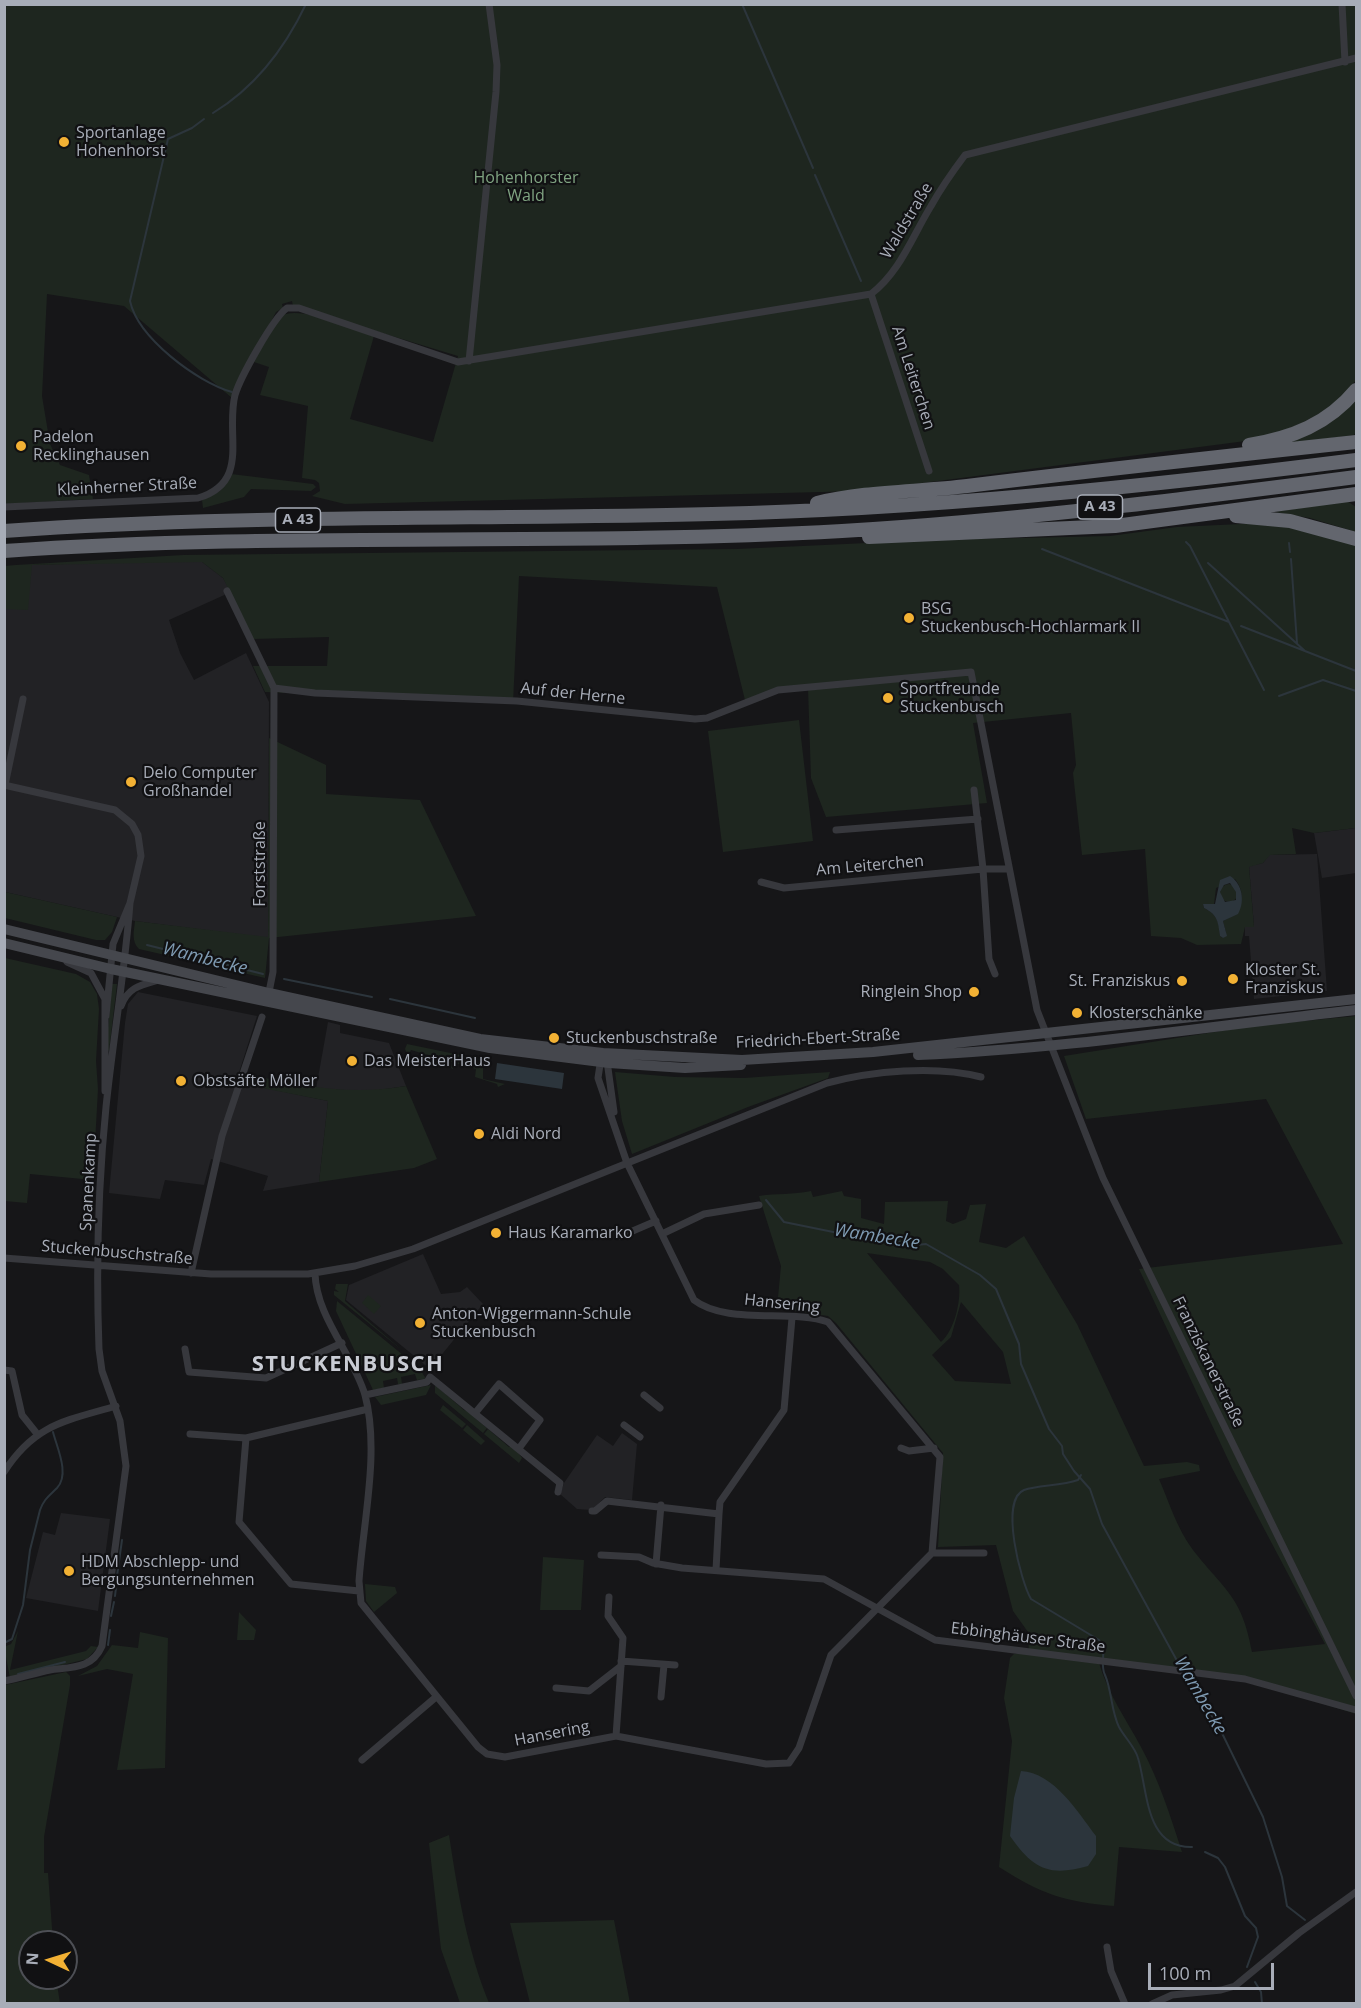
<!DOCTYPE html>
<meta charset="utf-8">
<style>
body{margin:0}
#map{position:relative;width:1361px;height:2008px;overflow:hidden;background:#161618;font-family:"Open Sans",sans-serif}
canvas{display:block}
.frame{position:absolute;inset:0;border:6px solid #a8adb8;pointer-events:none}
.north{position:absolute;left:18px;top:1930px;width:60px;height:60px;box-sizing:border-box;background:#111113;border:2px solid #4d4f55;border-radius:50%;rotate:274deg;font-size:16px;font-weight:700;line-height:24px;text-align:center;color:#a8adb8}
.north::after{content:'';display:block;margin:auto;width:21px;height:27px;background:#f2b134;clip-path:polygon(50% 0,100% 100%,50% 72%,0 100%)}
.scale{position:absolute;left:1148px;top:1963px;width:126px;height:27px;box-sizing:border-box;border:3px solid #a8adb8;border-top:0;padding-left:8px;font-size:18px;line-height:21px;white-space:nowrap;color:#a8adb8;-webkit-text-stroke:4px #111113;paint-order:stroke}
</style>
<div id="map">
<canvas width="1361" height="2008"></canvas>
<div class="frame"></div>
<div class="north">N</div>
<div class="scale">100 m</div>
</div>
<script>
const ctx = document.querySelector('canvas').getContext('2d');
ctx.lineJoin = 'round';
function fill(path, color) { ctx.fillStyle = color; ctx.fill(path, 'evenodd'); }
function trace(path, color, width, dash) { ctx.strokeStyle = color; ctx.lineWidth = width; ctx.lineCap = dash ? 'butt' : 'round'; ctx.setLineDash(dash || []); ctx.stroke(path); }
function drawText(font, color, halo, rows, align = 'center') {
  ctx.font = font + ' "Open Sans",sans-serif'; ctx.lineWidth = 4.5; ctx.setLineDash([]); ctx.textBaseline = 'middle'; ctx.strokeStyle = halo; ctx.fillStyle = color; for (const [text, x, y, turn = 0] of rows) {
    ctx.save(); ctx.translate(x, y); ctx.rotate((+turn || 0) * Math.PI / 180); ctx.textAlign = isNaN(turn) ? turn : align; if (halo) ctx.strokeText(text, 0, 0); ctx.fillText(text, 0, 0); ctx.restore();
  }
}
fill(new Path2D(`
 M163,561l39,1 21,16 8,14 -62,28 11,33 14,27 52,-27 23,49 -1,236 -133,-17 -130,-29v-317l26,-10z
 M1356,828v45l-34,5 -8,-45z
 M1317,854l10,137 -73,8 -5,-63h-4v-9l9,-1 -5,-60 14,-3 6,-8z
 M138,992l119,24 -21,66 92,19 -9,81 -56,9 5,-15 -57,-17 -7,26 -39,-5 -5,19 -51,-6 16,-170 3,-19z
 M328,1022l12,3v8l49,10 17,43 -34,5 -56,-2z
 M423,1254l18,40 19,-2 7,-5 16,17 -53,65 -84,-69 3,-15z
 M622,1433l15,11 -5,56 -27,-3 -13,13 -15,-1 -17,-15 4,-11 33,-48 16,11z
 M61,1513l49,6 -12,92 -72,-13 17,-66 12,3z`), '#222225');
fill(new Path2D(`
 M5,5h1351v375c-27,35 -55,44 -95,59l-400,52 -516,13 -33,-8 8,-5 -1,-8 -4,-3 -13,-2 6,-72 -48,-11 9,-28 -15,-5c7,-14 15,-34 26,-45 16,-14 75,12 94,19l-24,83 83,23 25,-86 -165,-50 -1,-5 -10,3 1,4 -7,4 -44,86 -108,-92 -77,-12 -5,102 8,48 10,21 29,10 4,24 -88,5z
 M1356,396v36l-2,3 -81,11z
 M231,474l82,10 3,3 -5,4 -60,-2 -7,8 -41,11 -1,-8 18,-9z
 M1347,501l9,6v25l-46,-14 -36,-6z
 M1262,523l36,5 58,17v283l-42,5 -22,-5 4,26 -26,1 -7,8 -14,4 5,60h-9l-4,17 -44,1 -16,-7 -30,-2 -6,-87 -63,6 -9,-82 3,-8 -5,-52 -98,10 14,80 -161,14 -15,-39 -3,-90 -29,4 -33,12 -29,-117 -198,-11 -6,127 -248,-11 -12,-26h74l2,-29 -76,2 -30,-61 -21,-16 -170,3 -4,45 -23,-1v-43l11,-1 167,-10 554,-6 196,-9 177,-4 67,-9zM1235,879c13,17 6,34 -12,42l3,12 -3,5 -3,-2c-1,-14 -2,-21 -16,-28l-1,-4h11l2,-16z
 M799,720l14,121 -90,11 -15,-121z
 M269,738l57,27v29l94,6 56,116 -207,22 -4,40 -126,-29c-8,-8 -5,-18 -4,-28l133,16z
 M1220 893a9 9 0 1 1 18 0a9 9 0 1 1-18 0Z
 M5,892l112,25 -5,15 -7,8h-9l-91,-22z
 M5,958l71,16 14,8 7,12 2,15 -3,52 2,28 -5,91 -63,-6 -3,29 -22,-2z
 M112,984h5l-8,67 -3,-2z
 M1356,1016v698l-101,-31 -156,-20c9,31 27,56 42,84 18,33 29,68 41,105l-63,-5 -5,59c-49,-4 -73,-12 -115,-39l13,-126 -8,-43 6,-40 4,-4h15l-1,-22 -15,-21 -17,-66 -58,2 5,-94 -107,-130 -8,-7 -51,-8 4,-42 -22,-70c18,-3 33,-1 52,-5l2,6 29,-6 2,5 17,3v19l23,6 1,-22 63,-1 -2,20 7,3 13,-5 4,-14 16,-1 -7,38 27,6 18,-12 53,88 67,142 43,-4 12,3 1,6 -41,8c10,23 18,50 34,71 32,41 49,46 59,102l73,-8 -93,-176 -93,-199 204,-25 -77,-145 -180,20 -22,-63 188,-30zM867,1253l63,9 13,7 16,16c2,17 -5,46 -18,57zM961,1302l42,50 8,32 -56,-3 -23,-26 19,-18z
 M407,1044l58,12 18,1v22l22,5 -7,3 -1,-3 -22,-7 1,-8 -21,-6 -2,6 -2,-1 1,-6 -21,-6 -2,6 -2,-1 1,-6 -17,-5 -3,6 -3,-7z
 M615,1072l60,5 69,1 86,-6 -2,6 -80,29 -116,47 -10,-33z
 M247,1074c54,12 104,22 159,12l31,73 -23,9 -95,14 9,-81 -86,-17z
 M336,1284h12l-3,17 58,50 -69,-56v-4l5,1 -4,-3z
 M368,1295l13,11 -7,8 -12,-11z
 M337,1301l83,68 6,10 -9,1 -2,-6 -14,3 1,7h-4l-1,-6 -14,3 1,7 -11,2 -37,-79z
 M431,1385l-5,10 -45,10 -6,-8z
 M435,1385l29,25 11,4v4l12,10 -4,5 -48,-40z
 M443,1405l23,19 -4,4 -22,-18z
 M467,1425l18,16 -4,4 -18,-15z
 M488,1429l21,18h5l8,11 -3,5 -35,-29z
 M543,1557l41,3 -3,50h-41z
 M365,1584l30,3 2,6 -23,19 -8,-11z
 M239,1612l17,18 -2,10h-17z
 M18,1631l-8,39 76,-19 5,-5 7,1 -11,12 -77,19 -6,-31 7,-3z
 M140,1632l28,6 -3,130 -48,2 16,-96 -26,-5 -29,7 19,-10 15,-21 26,3z
 M66,1672l4,4v9l-26,152v36h4l5,69h-23v36h26l4,25 -55,1v-319z
 M449,1835c9,58 18,114 40,168h-29l-19,-54 -12,-106z
 M614,1920l16,83h-100l-20,-80z`), '#1e261f');
fill(new Path2D(`
 M1230,876c13,8 15,26 8,38l-15,7 4,15 -4,2 -3,-2c-2,-14 -2,-21 -16,-28l-1,-4h12l5,-24zM1230,883l6,9v8l-11,2 -5,-10 4,-7z
 M497,1063l67,10 -2,16 -67,-10z
 M1021,1771c33,2 56,40 75,65v18l-8,12c-39,11 -55,3 -78,-30l4,-38z`), '#2c353c');
trace(new Path2D(`
 M742,4l71,164
 M213,113c41,-25 72,-65 93,-109
 M204,119l-12,9 -24,11 -38,162c8,37 67,81 102,91
 M815,175l46,106
 M1186,542l4,4 74,144
 M1289,543l1,9
 M1042,549l187,73
 M1291,559l6,84
 M1208,563l97,88
 M1241,626l115,45
 M1279,696l44,-16 33,11
 M147,945l116,29
 M284,979l88,18
 M390,999l85,19
 M766,1200l18,22 64,13 44,4 15,7 19,-2 54,31 16,14 23,55 2,20 28,65 13,17 1,8 11,17 16,18 12,35 79,144
 M1081,1475l-3,5c-17,6 -40,5 -54,10 -25,10 -3,92 7,109l68,41c9,12 0,23 6,35 7,16 6,36 14,52 6,11 16,20 19,31 10,33 7,90 54,89
 M116,1583l6,-43
 M115,1596l1,-8
 M111,1616l3,-14
 M4,1643l8,-4 11,-34 7,-55 10,-40c4,-11 9,-14 17,-22 13,-14 0,-40 -4,-56
 M108,1645l2,-15
 M1184,1673l35,54 44,90 19,60 5,29 18,14
 M18,1674l47,-12
 M1205,1852l13,6 7,9 20,49 11,12 2,9 -11,30
 M1255,1982l6,10 1,12`), '#2c353c', 2);
trace(new Path2D(`
 M1342,4l3,58
 M871,294l58,177
 M469,361l27,-269 1,-27 -8,-61
 M4,507l194,-9c53,-16 27,-63 37,-103 5,-17 38,-77 52,-87h12l159,54 413,-68c29,-22 41,-57 60,-88 10,-18 22,-35 34,-51l391,-97
 M227,591l47,97 -1,284 -5,25
 M274,688l41,5 202,8 178,18 12,-1 71,-28 193,-18 66,338 66,168 253,518
 M4,785l111,25 17,14 6,11 3,21 -11,47 -17,41 -7,72
 M5,785l18,-86
 M974,790l9,79 6,90 6,15
 M836,830l142,-11
 M761,882l23,6 199,-19h26
 M67,962l24,11 14,26v92
 M121,1006c7,-19 20,-21 38,-26
 M607,1061l7,51
 M662,1234l42,-20 55,-9
 M621,1236l35,-15
 M4,1258l207,16h97l47,-8 58,-17 414,-166c45,-12 108,-18 154,-6
 M191,1273l31,-137 40,-119
 M315,1273c1,44 38,81 50,122 15,56 -2,128 -6,186l2,22 117,144 9,7 18,3 111,-21 150,28 23,-1 10,-15 32,-93 101,-102 8,-96 -112,-135c-37,-13 -102,3 -134,-22l-67,-137 -29,-85 3,-20
 M185,1349l4,23 77,6 76,-35
 M4,1370l8,1 10,44 16,20
 M365,1395l62,-13 3,-5 130,106 -2,9
 M644,1395l16,13
 M476,1412l23,-28 41,36 -20,27
 M624,1425l16,12
 M190,1434l56,4 122,-29
 M246,1438l-7,84 52,62 68,7
 M901,1448l8,3 25,-3
 M4,1472c31,-48 61,-51 112,-66
 M592,1511h3l12,-10 112,13 -3,56
 M719,1514l1,-12 64,-92 8,-92
 M932,1553h52
 M601,1555l38,2 14,6 29,5 142,11 111,61 310,39 111,31
 M656,1564l5,-59
 M609,1597l-1,19 15,22 -7,98
 M621,1661l54,4
 M4,1681c16,-3 31,-8 46,-11 22,-3 42,-1 52,-24l24,-180 -6,-45 -18,-50 -3,-22c-3,-80 -1,-162 7,-242 7,-68 19,-136 24,-204
 M556,1688l33,3 32,-25
 M661,1697l3,-32
 M362,1760l74,-63
 M1107,1947l4,24 14,33
 M1152,2004l20,-9 49,-5 14,-4 64,-53 57,-41`), '#37383d', 7);
trace(new Path2D(`
 M4,929l265,64 211,46 123,14 139,7 131,-8 483,-53
 M4,943l107,26 379,79 119,15 76,5 56,-3
 M918,1055c147,-6 292,-29 438,-45`), '#45474d', 10);
trace(new Path2D(`
 M1249,445c43,-7 79,-21 107,-55
 M817,503c48,-12 101,-11 150,-17 129,-16 259,-30 389,-44
 M1236,516l54,5 66,18
 M4,531c236,-17 473,-11 708,-17 216,-5 431,-27 644,-54
 M869,537l246,-11 241,-32
 M4,551c279,-20 559,-4 838,-20 172,-10 344,-32 514,-54`), '#63666e', 14);
for (const [x, y, r, color] of [
 [64,142,6,"#f2b134"],
 [21,446,6,"#f2b134"],
 [909,618,6,"#f2b134"],
 [888,698,6,"#f2b134"],
 [131,782,6,"#f2b134"],
 [1233,979,6,"#f2b134"],
 [1182,981,6,"#f2b134"],
 [974,992,6,"#f2b134"],
 [1077,1013,6,"#f2b134"],
 [554,1038,6,"#f2b134"],
 [352,1061,6,"#f2b134"],
 [181,1081,6,"#f2b134"],
 [479,1134,6,"#f2b134"],
 [496,1233,6,"#f2b134"],
 [420,1323,6,"#f2b134"],
 [69,1571,6,"#f2b134"]
]) { const dot = new Path2D(); dot.arc(x, y, r, 0, 2 * Math.PI); ctx.fillStyle = color; ctx.fill(dot); trace(dot, '#111113', 2); }
for (const [x, y, w] of [
 [1100,507,45],
 [298,520,45]
]) { const box = new Path2D(); box.roundRect(x - w / 2, y - 12, w, 24, 4.5); ctx.fillStyle = '#111113'; ctx.fill(box); trace(box, '#a8adb8', 1.5); }
drawText('bold 15px', '#a8adb8', null, [
 ["A 43",1100,507],
 ["A 43",298,520]
]);
drawText('16px', '#a8adb8', '#111113', [
 ["Sportanlage",76,133],
 ["Hohenhorst",76,151],
 ["Padelon",33,437],
 ["Recklinghausen",33,455],
 ["BSG",921,609],
 ["Stuckenbusch-Hochlarmark II",921,627],
 ["Sportfreunde",900,689],
 ["Stuckenbusch",900,707],
 ["Delo Computer",143,773],
 ["Großhandel",143,791],
 ["Kloster St.",1245,970],
 ["Franziskus",1245,988],
 ["St. Franziskus",1170,981,"right"],
 ["Ringlein Shop",962,992,"right"],
 ["Klosterschänke",1089,1013],
 ["Stuckenbuschstraße",566,1038],
 ["Das MeisterHaus",364,1061],
 ["Obstsäfte Möller",193,1081],
 ["Aldi Nord",491,1134],
 ["Haus Karamarko",508,1233],
 ["Anton-Wiggermann-Schule",432,1314],
 ["Stuckenbusch",432,1332],
 ["HDM Abschlepp- und",81,1562],
 ["Bergungsunternehmen",81,1580]
], 'left');
drawText('16px', '#7fa381', '#111113', [
 ["Hohenhorster",526,178],
 ["Wald",526,196]
]);
drawText('16px', '#a8adb8', '#111113', [
 ["Waldstraße",907,221,-59],
 ["Am Leiterchen",913,378,72],
 ["Kleinherner Straße",127,487,-3],
 ["Auf der Herne",573,694,6],
 ["Forststraße",260,864,-90],
 ["Am Leiterchen",870,866,-5],
 ["Friedrich-Ebert-Straße",818,1039,-3],
 ["Spanenkamp",89,1182,-87],
 ["Stuckenbuschstraße",117,1253,5],
 ["Hansering",782,1304,6],
 ["Franziskanerstraße",1208,1362,64],
 ["Ebbinghäuser Straße",1028,1638,7],
 ["Hansering",552,1734,-11]
]);
drawText('italic 18px', '#7f9bb3', '#111113', [
 ["Wambecke",205,959,14],
 ["Wambecke",877,1237,9],
 ["Wambecke",1200,1696,60]
]);
ctx.letterSpacing = '1.5px';
drawText('bold 22px', '#c9ccd4', '#111113', [
 ["STUCKENBUSCH",348,1365]
]);
ctx.letterSpacing = '0px';
</script>
